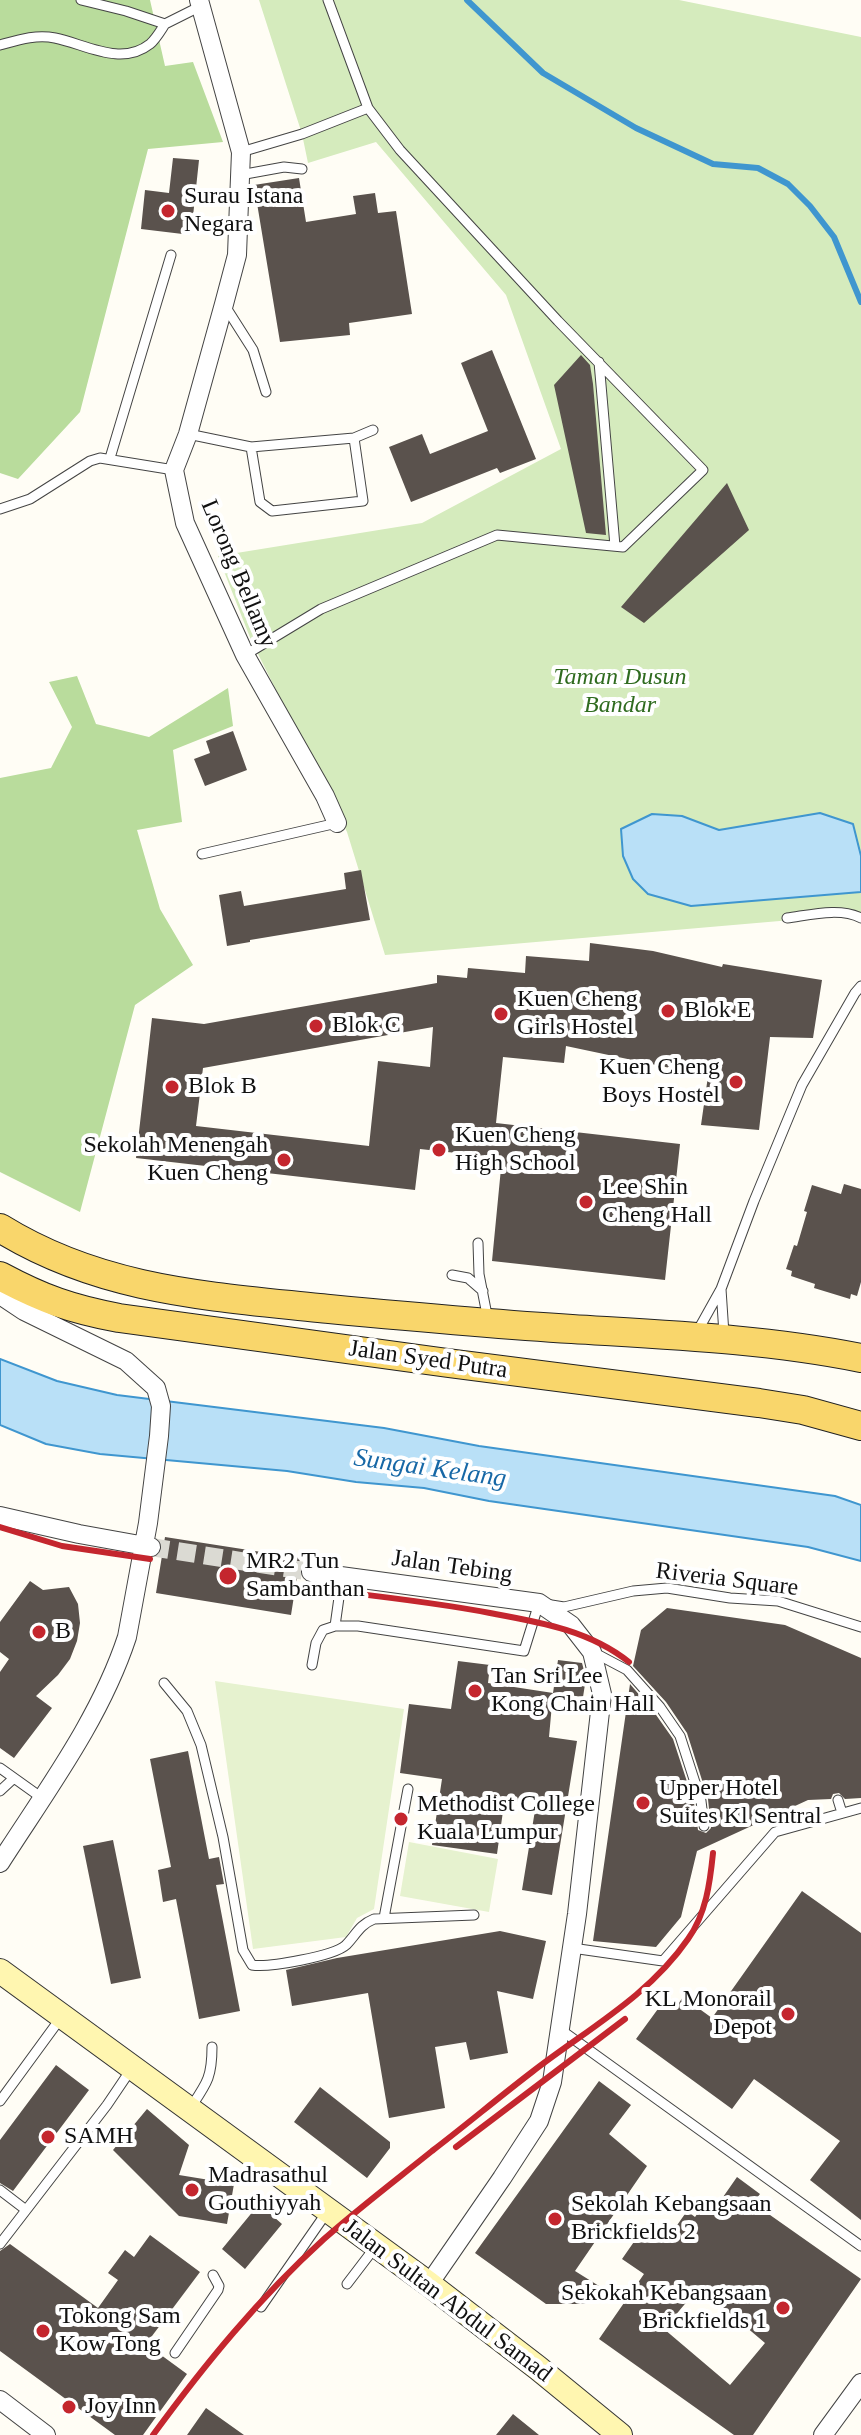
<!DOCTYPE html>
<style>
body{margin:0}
canvas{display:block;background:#fffdf5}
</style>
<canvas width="861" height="2435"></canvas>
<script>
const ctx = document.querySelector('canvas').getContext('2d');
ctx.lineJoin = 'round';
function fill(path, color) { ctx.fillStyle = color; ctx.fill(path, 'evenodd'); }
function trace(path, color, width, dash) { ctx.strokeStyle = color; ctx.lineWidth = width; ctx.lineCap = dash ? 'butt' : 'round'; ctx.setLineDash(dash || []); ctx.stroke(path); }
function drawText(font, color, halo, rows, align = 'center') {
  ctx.font = font + ' "Times New Roman",serif'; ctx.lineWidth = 8; ctx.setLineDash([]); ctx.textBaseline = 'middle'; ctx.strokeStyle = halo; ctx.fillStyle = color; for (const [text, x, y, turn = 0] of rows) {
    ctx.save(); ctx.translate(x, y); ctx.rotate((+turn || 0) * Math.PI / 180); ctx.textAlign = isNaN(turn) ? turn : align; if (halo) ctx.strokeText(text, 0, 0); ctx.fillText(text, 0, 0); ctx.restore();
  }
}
fill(new Path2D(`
 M259,0h420l182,37v877l-476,41 -38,-123 -96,-192 -33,-84 204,-33 139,-74 -55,-154 -130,-153 -68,21 -6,-29z`), '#d5ebbd');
fill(new Path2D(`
 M0,0h150l15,66 28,-4 30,80 -75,7 -68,263 -62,67 -18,-6z
 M77,676l19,48 53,13 79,-49 5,38 -60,24 9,72 -45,8 23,79 33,56 -58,40 -55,207 -80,-40v-394l51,-10 21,-41 -23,-45z`), '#b9dc9c');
fill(new Path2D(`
 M215,1681l189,28 -30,200 -17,9 -11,19 -93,12z
 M409,1842l89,17 -9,53 -89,-16z`), '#e6f2cf');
const water = new Path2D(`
 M820,813l33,11 8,32v36l-170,14 -25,-7 -18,-5 -15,-15 -10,-23 -2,-27 31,-15 30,2 37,14z
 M0,1359l57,22 60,14 267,33 95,18 356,50 26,9v56l-53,-14 -319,-46 -65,-13 -68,-6 -69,-11 -187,-17 -54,-10 -46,-19z`);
fill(water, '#b9e0f7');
trace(water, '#3f96cf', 2);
trace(new Path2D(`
 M467,0l76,73 93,55 77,36 45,4 30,16 22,22 24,31 27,65`), '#3f96cf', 6);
fill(new Path2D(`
 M173,158l26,2 -8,75 -50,-6 4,-39 24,3z
 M299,178l7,44 50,-8 -3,-18 22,-3 3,20 18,-2 16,103 -63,9 1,12 -70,7 -26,-157z
 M492,350l44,109 -36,14 -3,-5 -86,34 -22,-55 33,-13 8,20 58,-23 -27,-68z
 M581,355l9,10 3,19 13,151 -20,-2 -32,-148z
 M727,483l22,47 -105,93 -23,-16z
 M233,731l14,39 -42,16 -11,-27 16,-6 -4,-12z
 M361,870l9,50 -120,20v2l-23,4 -8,-51 22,-4 3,15 102,-17 -2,-16z
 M590,943l63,8 69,16 1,-3 99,16 -9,58 -43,-1 -11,93 -58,-5 7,-49 -142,-30 -2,17 -61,-6 -7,66 184,21 -15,136 -173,-19 10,-103 -82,-9 -5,41 -279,-32 16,-140 52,6 233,-41v-8l30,3 1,-10 57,5 1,-17 63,5zM433,1027l-3,40 -52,-6 -9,85 -173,-20 7,-58z
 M844,1184l17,5v93l-4,14 -6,-2 -1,5 -36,-11 1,-4 -24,-8 1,-5 -6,-2 8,-24 3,1 10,-34 -3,-1 8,-26 29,9z
 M165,1537l135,21 -9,57 -135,-22z
 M30,1581l13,9 26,-3 9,17 2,19 -3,18 -7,18 -12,16 -22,21 16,12 -38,50 -14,-10v-76l9,-13 -9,-7v-30z
 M667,1608l118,17 76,33v140l-16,1 -6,-6 -6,1 -2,5 -23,1 -111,51 -16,66 -25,30 -63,-6 37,-257 24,28 19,27 21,64 4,27 8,3 5,-5 -3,-29 -21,-66 -21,-31 -33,-36 8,-36z
 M558,1660l24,3 4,15 -3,19 -30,-4z
 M458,1661l32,4 -2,18 65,10 -4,44 28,4 -25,154 -30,-5 15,-92 -33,6 -7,50 -65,-9 10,-66 -42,-6 9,-69 42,5z
 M188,1751l21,108 10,-2 5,27 -8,1 24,126 -41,8 -23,-120 -13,3 -5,-32 13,-3 -21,-108z
 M113,1840l28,138 -30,6 -28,-138z
 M802,1891l59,42v287l-51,-40 30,-39 -86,-62 -22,30 -96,-70 27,-37 11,8 9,-13 29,21z
 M500,1931l46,10 -13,58 -36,-8 11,62 -38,7 -4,-18 -31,5 10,61 -56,10 -21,-125 -76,13 -6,-36 51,-12z
 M56,2065l33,25 -76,101 -13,-8v-43z
 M599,2081l32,24 -22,29 38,32 -72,105 24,15 -11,18h-42l-71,-51z
 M320,2087l70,55v6l-23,30 -73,-56z
 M147,2109l42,36 -10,30 55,9 -7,40 -48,-8 -66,-66z
 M737,2177l23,17 -7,9 108,76 -108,156h-19l-135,-96 45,-65 -22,-15 23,-33 21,15 21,-30 8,6 10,-14 9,7zM699,2287l66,56 -35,42 -66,-56z
 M259,2204l23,20 -37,45 -23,-20z
 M150,2235l50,37 -54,72 41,30 -44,61h-28l-115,-84v-100l10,-7 88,64 20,-28 -10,-7 17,-23 9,7z
 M206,2408l38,27h-57z
 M513,2414l26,21h-43z`), '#5a524d');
trace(new Path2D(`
 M151,1547l160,25`), '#dbdad3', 18, [18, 9]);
const lane = new Path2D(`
 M81,0l45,11 39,13 34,-17
 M0,45c18,-5 36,-11 55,-7 30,6 66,29 95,6 6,-5 11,-14 15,-20
 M241,152l61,-18 66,-26
 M240,175l44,-8 18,2
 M225,306l28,44 13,42
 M599,362l16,184
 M188,434l63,13 9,55 12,9 91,-10 -9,-63
 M251,447l103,-9 19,-8
 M110,458l61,-203
 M0,509l30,-10 60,-38 10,-3 74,12
 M245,655l76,-46 176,-74 126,12 80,-77 -145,-149 -158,-171 -32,-42 -40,-108
 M202,854l135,-31
 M787,918c23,-3 53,-11 74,0
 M478,1243l1,31 9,46
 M452,1275l16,3 15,13
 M721,1289l3,45
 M697,1332l24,-43 33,-88 48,-116 53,-92 6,-7
 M335,1626l7,-50
 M593,1652l34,18 33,37 20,29 21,65 3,25
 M312,1665l4,-22 7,-13 12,-4h23l166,25 15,-48 25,4 69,-16 34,-3 63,10 48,3 83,26
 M164,1683l23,28 14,34 22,92 20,113 9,15c16,3 82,-9 94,-20 10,-10 13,-20 28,-26l100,-4
 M0,1768l42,30
 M0,1791l14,-13
 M838,1800l4,13
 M384,1918l24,-129
 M572,1948l91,13 112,-129 86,-24
 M561,2030l300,216
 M0,2101l60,-82
 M191,2107c16,-24 21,-30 21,-60
 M0,2190l26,20
 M0,2244l107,-139 25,-37
 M347,2284l29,-38
 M261,2307l66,-95
 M175,2353l43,-63 1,-4 -6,-11`);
const street = new Path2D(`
 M199,0l42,152 -3,76 -1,27 -13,49 -36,130 -14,36 11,53 60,132 80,141 12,27
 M0,1295l24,16 102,50 30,27 5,18 -2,30 -11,87 -21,114c-27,82 -81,154 -127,226
 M0,1516l79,18 72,13
 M311,1572l228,31 32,22 21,27 10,42 -25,220 -25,168 -13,39 -37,57 -73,106
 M0,2400l46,35
 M823,2435l38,-52`);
const secondary = new Path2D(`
 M0,1971l429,313 109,84 82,67`);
const primary = new Path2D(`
 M0,1228c100,62 206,68 319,80 85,8 169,16 253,21 97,6 194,10 289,29
 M0,1276c43,23 71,33 119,42l329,45 311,40 44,7 58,16`);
trace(lane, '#444', 11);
trace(street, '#444', 20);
trace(secondary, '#333', 26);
trace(primary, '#222', 30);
trace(lane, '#fff', 9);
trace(street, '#fff', 18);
trace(secondary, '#fff6b0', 24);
trace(primary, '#f9d66b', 28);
trace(new Path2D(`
 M0,1527l62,19 88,13
 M317,1589c58,7 116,13 173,24 49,9 99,17 139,49
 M456,2147l169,-128
 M153,2435c52,-71 106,-137 171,-196 35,-31 72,-59 108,-88 34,-26 66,-53 100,-79 54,-42 116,-75 156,-133 18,-25 22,-56 25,-86`), '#c4262e', 6);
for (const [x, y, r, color] of [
 [168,211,8,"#c4262e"],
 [668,1011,8,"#c4262e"],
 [501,1014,8,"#c4262e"],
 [316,1026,8,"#c4262e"],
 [736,1082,8,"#c4262e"],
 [172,1087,8,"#c4262e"],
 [439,1150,8,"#c4262e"],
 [284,1160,8,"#c4262e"],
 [586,1202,8,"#c4262e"],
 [228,1576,10,"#c4262e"],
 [39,1632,8,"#c4262e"],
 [475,1691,8,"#c4262e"],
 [643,1803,8,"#c4262e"],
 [401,1819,8,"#c4262e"],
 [788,2014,8,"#c4262e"],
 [48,2137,8,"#c4262e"],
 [192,2190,8,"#c4262e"],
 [555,2219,8,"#c4262e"],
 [783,2308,8,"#c4262e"],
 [43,2331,8,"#c4262e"],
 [69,2407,8,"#c4262e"]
]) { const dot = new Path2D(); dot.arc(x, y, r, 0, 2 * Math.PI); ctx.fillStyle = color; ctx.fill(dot); trace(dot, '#fff', 3); }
drawText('24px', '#111', '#fff', [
 ["Surau Istana",184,197],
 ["Negara",184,225],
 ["Kuen Cheng",517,1000],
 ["Girls Hostel",517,1028],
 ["Blok E",684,1011],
 ["Blok C",332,1026],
 ["Kuen Cheng",720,1068,"right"],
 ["Boys Hostel",720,1096,"right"],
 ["Blok B",188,1087],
 ["Kuen Cheng",455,1136],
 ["High School",455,1164],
 ["Sekolah Menengah",268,1146,"right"],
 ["Kuen Cheng",268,1174,"right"],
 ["Lee Shin",602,1188],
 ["Cheng Hall",602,1216],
 ["MR2 Tun",246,1562],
 ["Sambanthan",246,1590],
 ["B",55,1632],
 ["Tan Sri Lee",491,1677],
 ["Kong Chain Hall",491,1705],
 ["Upper Hotel",659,1789],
 ["Suites Kl Sentral",659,1817],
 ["Methodist College",417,1805],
 ["Kuala Lumpur",417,1833],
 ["KL Monorail",772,2000,"right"],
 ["Depot",772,2028,"right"],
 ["SAMH",64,2137],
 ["Madrasathul",208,2176],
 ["Gouthiyyah",208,2204],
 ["Sekolah Kebangsaan",571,2205],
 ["Brickfields 2",571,2233],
 ["Sekokah Kebangsaan",767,2294,"right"],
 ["Brickfields 1",767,2322,"right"],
 ["Tokong Sam",59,2317],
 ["Kow Tong",59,2345],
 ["Joy Inn",85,2407]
], 'left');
drawText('24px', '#111', '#fff', [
 ["Lorong Bellamy",238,574,67],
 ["Jalan Syed Putra",428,1360,8],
 ["Jalan Tebing",452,1567,8],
 ["Riveria Square",727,1580,7],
 ["Jalan Sultan Abdul Samad",447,2301,37]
]);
drawText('italic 24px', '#2f6b1f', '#fff', [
 ["Taman Dusun",620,678],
 ["Bandar",620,706]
]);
drawText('italic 26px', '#1768a6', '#fff', [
 ["Sungai Kelang",430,1469,8]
]);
</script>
